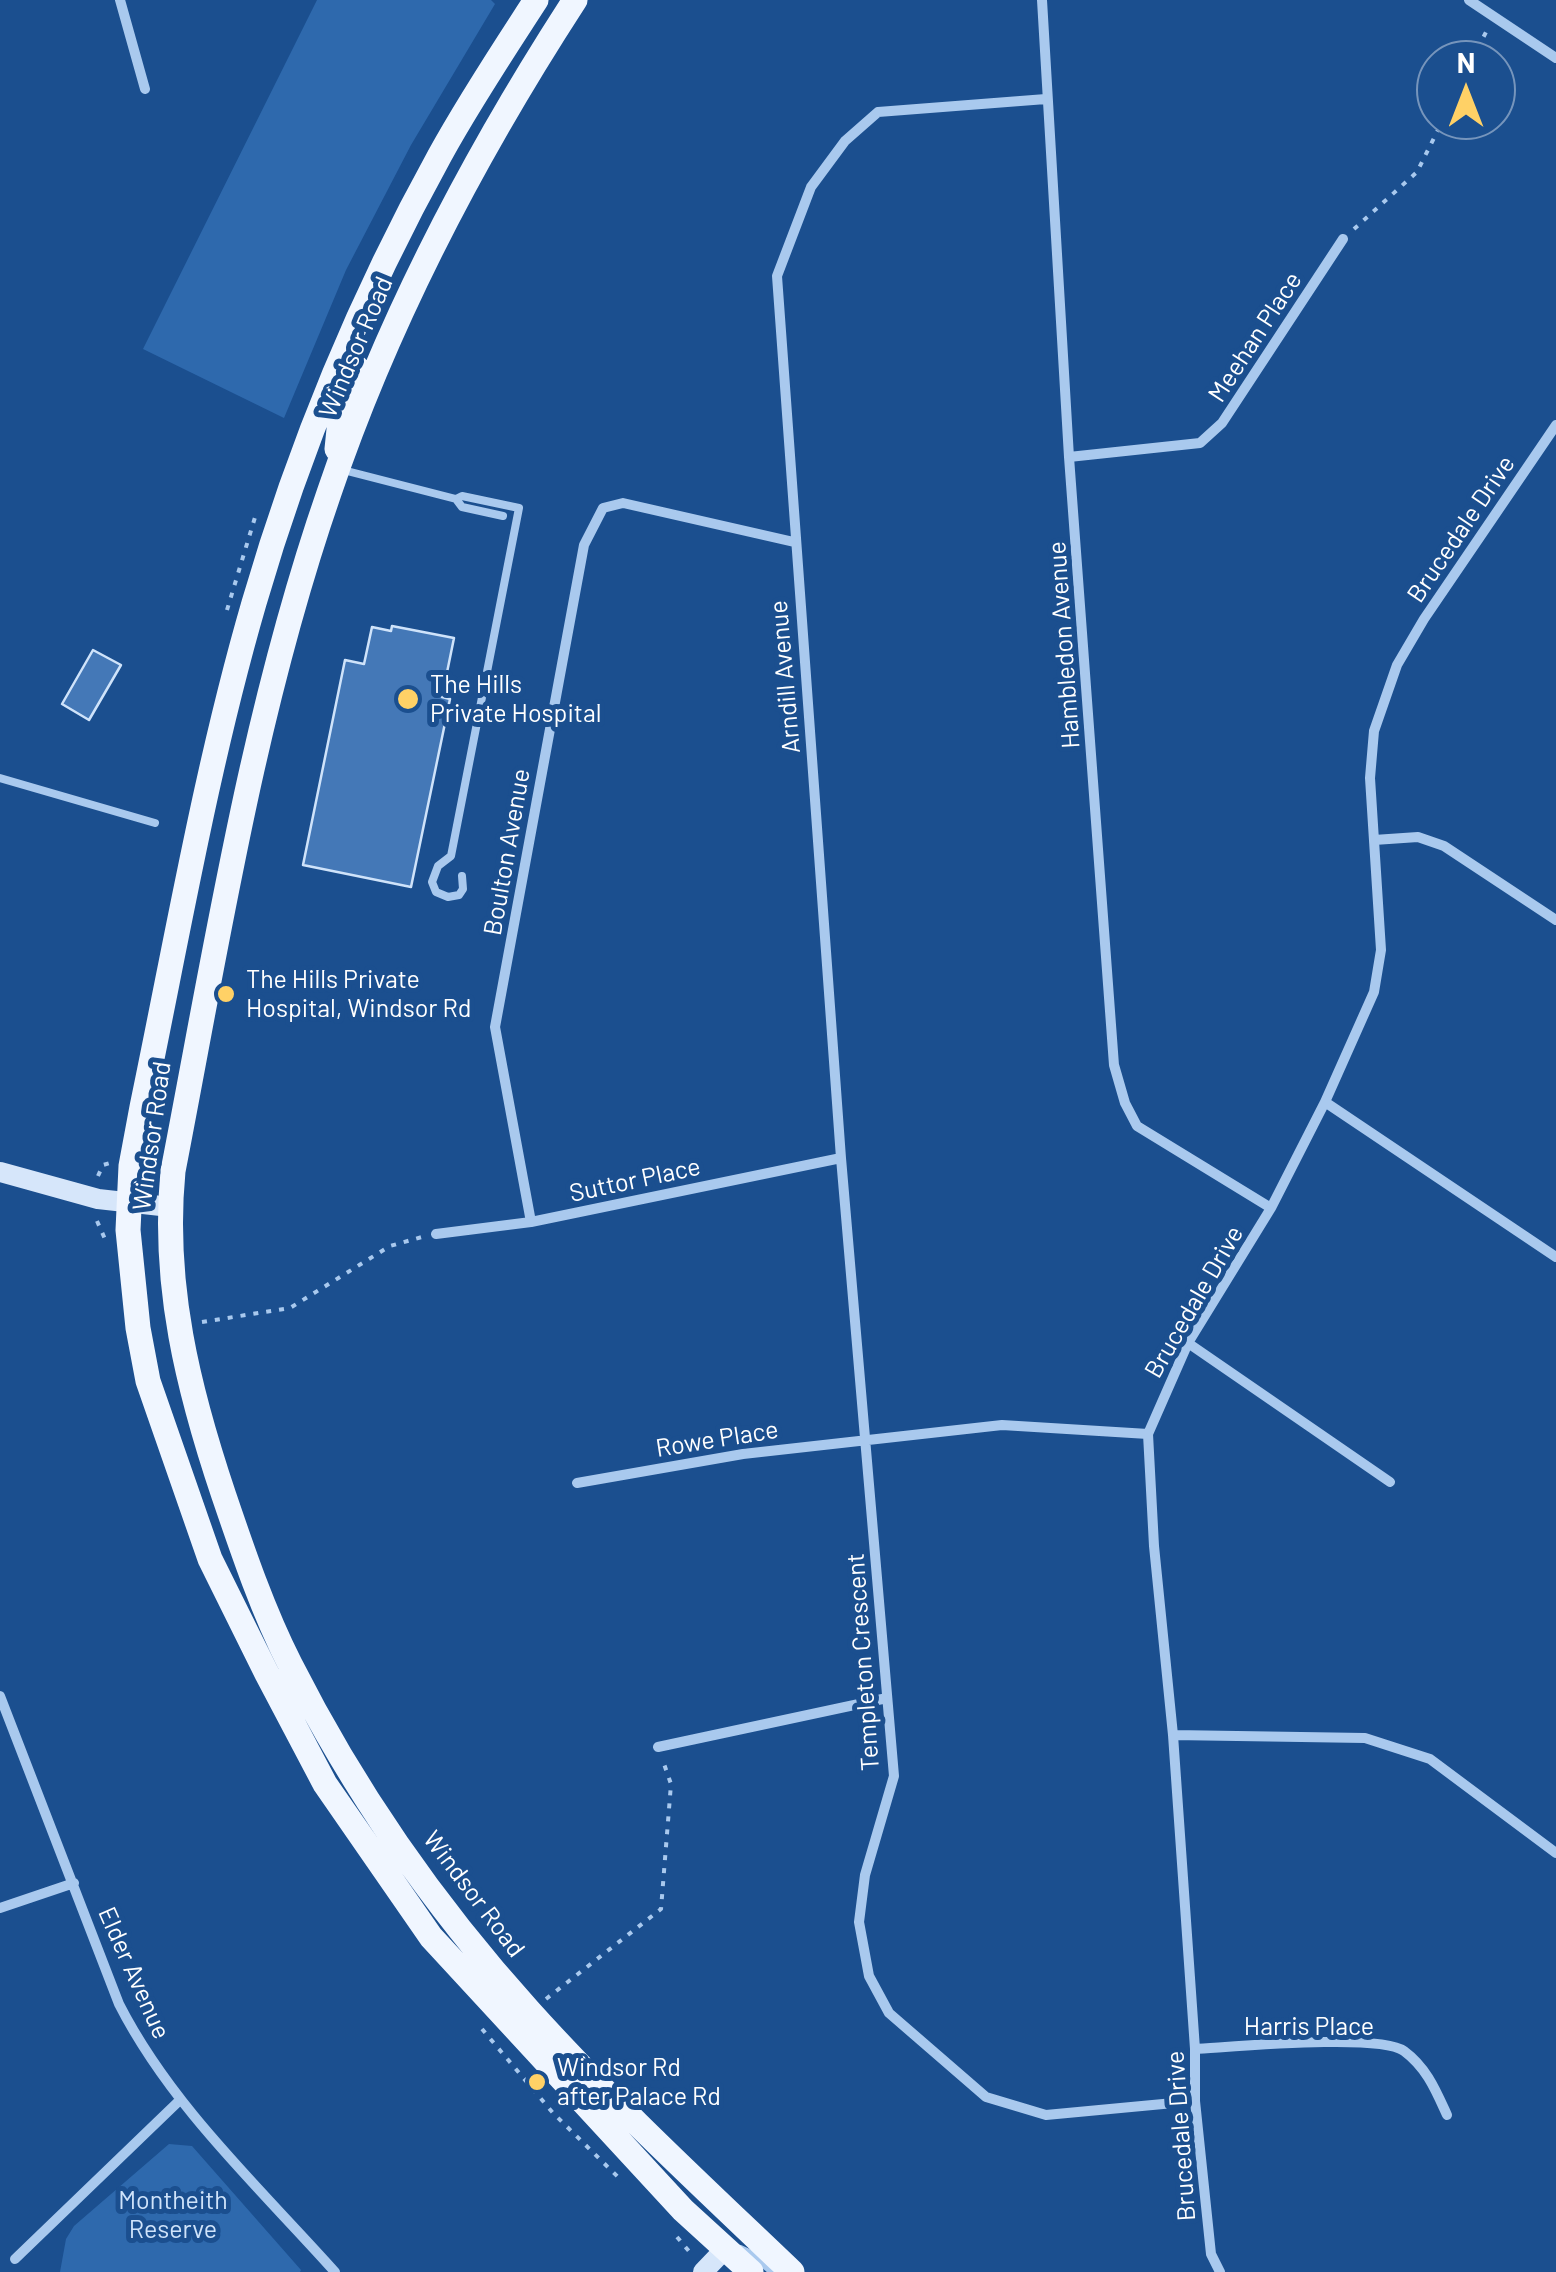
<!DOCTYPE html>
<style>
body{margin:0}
#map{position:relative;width:1556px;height:2272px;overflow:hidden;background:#1b4f8f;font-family:Barlow,sans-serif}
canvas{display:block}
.north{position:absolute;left:1416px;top:40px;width:100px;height:100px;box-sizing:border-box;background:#1b4f8f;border:2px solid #7695bc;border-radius:50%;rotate:0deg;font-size:28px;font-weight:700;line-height:40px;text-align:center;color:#fff}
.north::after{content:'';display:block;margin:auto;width:35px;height:45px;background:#ffd166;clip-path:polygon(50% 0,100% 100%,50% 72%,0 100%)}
</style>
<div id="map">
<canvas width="1556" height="2272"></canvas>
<div class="north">N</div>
</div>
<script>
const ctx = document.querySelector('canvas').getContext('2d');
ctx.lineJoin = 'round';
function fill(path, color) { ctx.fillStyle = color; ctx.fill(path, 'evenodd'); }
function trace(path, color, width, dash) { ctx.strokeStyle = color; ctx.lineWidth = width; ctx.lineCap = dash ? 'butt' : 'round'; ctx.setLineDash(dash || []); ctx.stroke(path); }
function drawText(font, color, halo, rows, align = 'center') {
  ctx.font = font + ' Barlow,sans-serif'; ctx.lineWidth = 10; ctx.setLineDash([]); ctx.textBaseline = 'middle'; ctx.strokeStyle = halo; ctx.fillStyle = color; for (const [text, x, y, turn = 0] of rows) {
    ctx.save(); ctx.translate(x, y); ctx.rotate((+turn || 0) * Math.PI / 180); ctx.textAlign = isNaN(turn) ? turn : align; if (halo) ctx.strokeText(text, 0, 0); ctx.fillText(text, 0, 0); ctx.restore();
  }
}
fill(new Path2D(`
 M317,0h174l4,4 -84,141 -65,125 -62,148 -141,-69z
 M169,2144l23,2 109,124 -1,2h-240l6,-33 8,-13z`), '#2e69ad');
const building = new Path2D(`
 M392,626l62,12 -12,59 8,2 -39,188 -108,-22 42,-205 19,4 8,-37 19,4z
 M93,650l28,15 -32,55 -27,-16z`);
fill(building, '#4478b7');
trace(building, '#cfe3fa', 2.5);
trace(new Path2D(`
 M1472,60l16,-32
 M1354,229l63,-57 26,-52
 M227,610l29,-96
 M98,1176l5,-11 7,-2
 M97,1221l8,18
 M202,1322l88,-14 100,-62 32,-9
 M546,1999l115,-90 10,-125 -8,-23
 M482,2029l71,84 68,67
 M677,2237l16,19`), '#a9c9ee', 4, [5, 8]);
trace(new Path2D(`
 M343,470l113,29 6,-3 57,12 -68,348 -13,10 -6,16 4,10 12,5 11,-2 4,-6 -1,-13
 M456,499l6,8 41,9
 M0,778l155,45
 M740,2249l13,6 20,17`), '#a9c9ee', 8);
trace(new Path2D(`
 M120,0l25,89
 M1042,0l27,457 45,608 11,38 12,23 134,82
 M1469,0l87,58
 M1046,99l-168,13 -33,29 -34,46 -34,89 64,882 53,618 -29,99 -6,47 10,54 20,37 97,84 60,18 149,-14
 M1069,457l131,-14 22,-20 121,-184
 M1374,840l44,-3 26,9 112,74
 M1325,1102l231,155
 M531,1222l-36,-195 89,-482 19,-37 20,-5 171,39
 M436,1234l95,-12 310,-64
 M1188,1343l202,139
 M577,1483l166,-29 259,-29 146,9
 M0,1696l119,308c52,102 140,183 216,268
 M1173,1735l192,3 65,21 126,94
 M658,1747l229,-49
 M0,1908l74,-25
 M1195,2049c37,-2 185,-16 209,2 23,17 32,40 43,64
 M15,2259l165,-159
 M1220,2272l-9,-18 -16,-153v-52l-22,-314 -19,-189 -6,-112 40,-91 83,-135 54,-106 49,-110 7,-42 -11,-172 4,-47 23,-66 27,-46 132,-194`), '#a9c9ee', 10);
trace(new Path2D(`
 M0,1172l98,27 72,8
 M703,2272l23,-24`), '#d6e6fa', 20);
trace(new Path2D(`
 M536,0c-33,51 -67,102 -96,155 -78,141 -141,293 -186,448 -48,165 -77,336 -112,504l-11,59 -3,64 10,98 10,53 62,178 57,115 58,110 106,153 252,273 68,62
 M575,0c-100,154 -187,319 -246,493 -76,219 -112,451 -156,678 -11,113 15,218 51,325 19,56 39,115 66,168 63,125 146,244 239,347 83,92 174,176 263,261
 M337,449l4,-39 15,-43`), '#f0f6ff', 25);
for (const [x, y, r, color] of [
 [408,699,12,"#ffd166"],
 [226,994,10,"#ffd166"],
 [537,2082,10,"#ffd166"]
]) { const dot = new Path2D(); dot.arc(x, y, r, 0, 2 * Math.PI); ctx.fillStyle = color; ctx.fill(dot); trace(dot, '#1b4f8f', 4); }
drawText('25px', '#fff', '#1b4f8f', [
 ["Meehan Place",1255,337,-57],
 ["Windsor Road",356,347,-67],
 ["Brucedale Drive",1461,529,-56],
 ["Hambledon Avenue",1064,645,-94],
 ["Arndill Avenue",785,677,-95],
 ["Boulton Avenue",507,852,-80],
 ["Windsor Road",152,1136,-82],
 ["Suttor Place",635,1180,-12],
 ["Brucedale Drive",1194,1302,-60],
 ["Rowe Place",717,1439,-9],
 ["Templeton Crescent",863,1662,-94],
 ["Windsor Road",474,1894,53],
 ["Elder Avenue",134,1973,66],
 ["Harris Place",1309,2027],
 ["Brucedale Drive",1181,2136,-94]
]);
drawText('25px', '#fff', '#1b4f8f', [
 ["The Hills",430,685],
 ["Private Hospital",430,714],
 ["The Hills Private",246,980],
 ["Hospital, Windsor Rd",246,1009],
 ["Windsor Rd",557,2068],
 ["after Palace Rd",557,2097]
], 'left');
drawText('25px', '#cfe3fa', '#1b4f8f', [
 ["Montheith",173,2201],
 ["Reserve",173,2230]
]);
</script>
